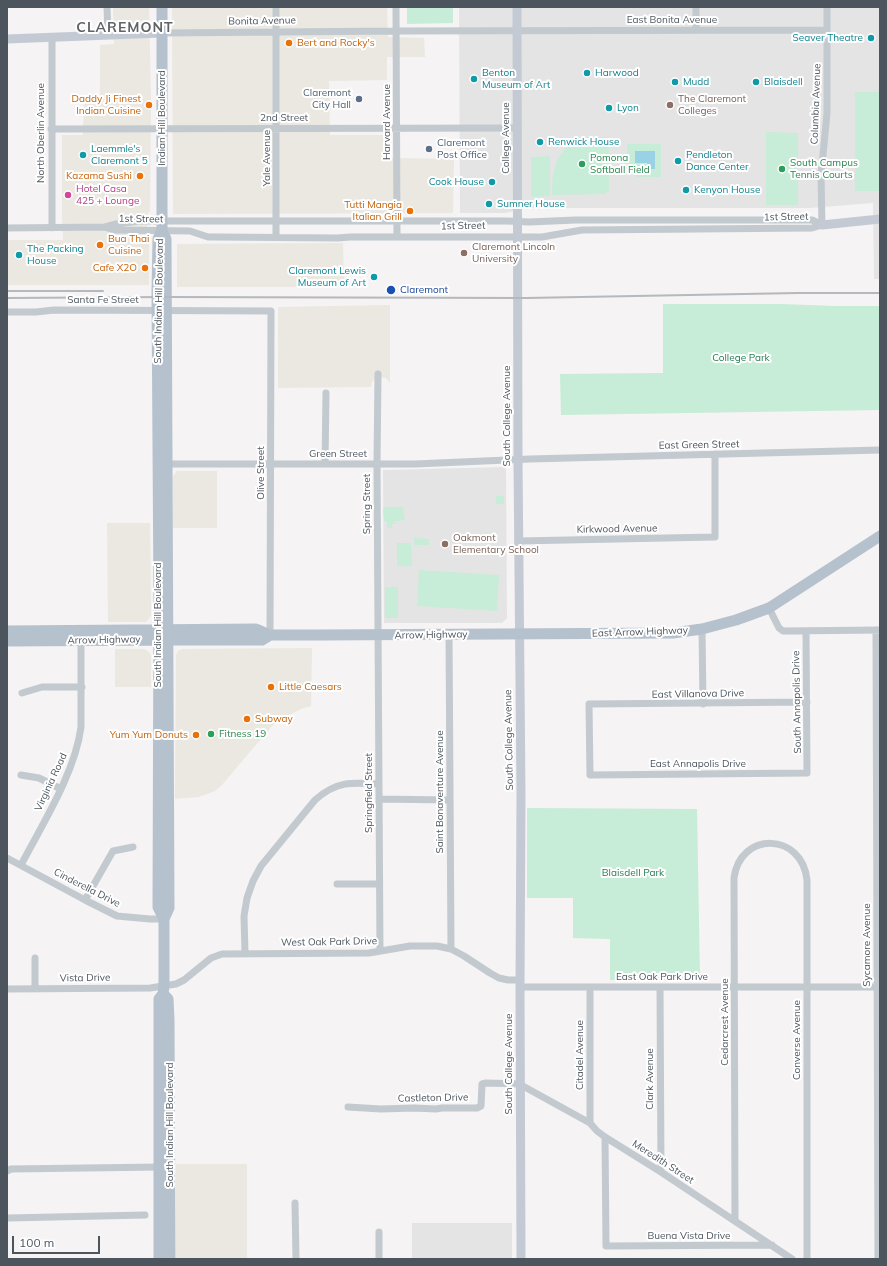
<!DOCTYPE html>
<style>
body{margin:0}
#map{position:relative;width:887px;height:1266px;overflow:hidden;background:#f5f3f3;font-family:Mulish,sans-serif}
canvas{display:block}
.frame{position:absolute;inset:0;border:8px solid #4c555e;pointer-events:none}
.scale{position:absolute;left:12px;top:1236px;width:88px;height:18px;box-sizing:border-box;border:2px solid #4c555e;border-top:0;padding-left:5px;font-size:12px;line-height:14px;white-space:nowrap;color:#4c555e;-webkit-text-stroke:3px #fff;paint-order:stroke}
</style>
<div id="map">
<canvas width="887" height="1266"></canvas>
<div class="frame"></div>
<div class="scale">100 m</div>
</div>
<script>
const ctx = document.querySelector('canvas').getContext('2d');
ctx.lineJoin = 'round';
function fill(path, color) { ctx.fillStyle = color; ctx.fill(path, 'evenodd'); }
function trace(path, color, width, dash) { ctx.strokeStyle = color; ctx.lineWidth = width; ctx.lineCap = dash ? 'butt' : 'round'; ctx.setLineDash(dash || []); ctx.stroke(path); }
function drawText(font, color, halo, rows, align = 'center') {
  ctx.font = font + ' Mulish,sans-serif'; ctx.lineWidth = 4; ctx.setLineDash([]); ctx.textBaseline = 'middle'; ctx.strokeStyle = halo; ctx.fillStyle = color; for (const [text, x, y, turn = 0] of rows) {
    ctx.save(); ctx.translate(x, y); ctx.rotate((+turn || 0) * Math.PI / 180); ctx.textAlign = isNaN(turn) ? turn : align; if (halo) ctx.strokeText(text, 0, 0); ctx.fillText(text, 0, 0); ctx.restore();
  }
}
fill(new Path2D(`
 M113,7h36l2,93 -1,112 -2,1 -1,27h2v45h-142v-45h56l-1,-25v-80h21l1,-36 16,-1v-53l14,-1z
 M172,7h215l1,30 36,1 1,19h-38v23l-58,1 1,54h57l2,23 65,1 -1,54 -280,1z
 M343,243l1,44h-167v-43z
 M390,305v78l-4,-5 -6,-1 -5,2 -3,3 -1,5 -93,1v-81z
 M177,471h40v57h-44v-52z
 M107,523h43l1,92 -3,5 -2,2h-38z
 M312,648l-1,58 -10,3 -10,5 -14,8 -6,5 -49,58 -7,6 -16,6 -24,2 1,-144 2,-4 4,-2z
 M115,649h30l4,3 2,4v31h-36z
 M176,1164h71v95h-71z`), '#eae8e1');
fill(new Path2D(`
 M459,7h421v272h-6l-1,-76 -63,5h-283l-21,5h-46z
 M505,467l1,3 1,148 -5,5h-118l-1,-152v-1z
 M412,1223h100v36h-100z`), '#e5e4e4');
fill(new Path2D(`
 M407,7h46v16l-46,1z
 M855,92h25v99h-25z
 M766,132l32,1v72h-32z
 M588,137h21v53l-4,4 -53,1c0,-29 5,-49 36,-58z
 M627,144h34v33h-24v-4h-10z
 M550,156v40l-19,1v-40z
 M663,304h118l55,2h44v104l-319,5 -1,-41 103,-1z
 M496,496h8v8h-8z
 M386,507h17l2,13 -10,1v3h-3v4h-5v-7h-3l-1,-13z
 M414,538l15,1v6h-15z
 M397,543h14l1,23h-15z
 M419,570l80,5 -2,36 -80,-5z
 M385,587h13v31h-13z
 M527,808l170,1 3,171h-90v-41l-37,-1v-40h-46z`), '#c7ecd7');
fill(new Path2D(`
 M635,151h20v18h-8v-6h-12z`), '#99d2e5');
trace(new Path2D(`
 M107,7l1,28
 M276,7v230
 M396,7l1,230
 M696,7v23
 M162,33l234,-2 431,-1
 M51,129l466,-1
 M822,225l-1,-49 6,-63v-106
 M105,227l11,-3 23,-3h368l22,1 47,-2h236l10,5
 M7,228l98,-1 11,3 74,1 18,6h10l120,1 12,-1h192l40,-7 230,-2 10,-3
 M52,228v-191
 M7,312h29l18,-2 217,1 -1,324
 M378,374l-1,90 3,487
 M164,464h251l115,-5 350,-9
 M325,464l1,-71
 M518,541l197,-4v-83
 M769,608l10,20 4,3 97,-1
 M702,629l1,75
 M876,630l2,629
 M806,631l1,142 -217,2 -1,-71 218,-2
 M449,634l2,315
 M22,693l20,-6h40
 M21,775l18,3 22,11
 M379,799l71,1
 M7,858l78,42 32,16 33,3h14
 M21,865c22,-42 54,-92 60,-138v-89
 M337,884h42
 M85,900l28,-49 20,-4
 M245,953l-1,-37 3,-18 6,-17 8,-15 54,-66c21,-19 37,-18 64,-16
 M520,987h357
 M660,987l1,185
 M7,989l143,-1 26,-4 8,-4 27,-22 11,-4 147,-1 41,-7h27l14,3 13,7 26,17 9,5 9,2h12
 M35,989v-31
 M521,1085l69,38 7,8 8,6 56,35 131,87
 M348,1107l33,2 33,-1 22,1 6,-1h35l4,-2 1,-22 4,-1 35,1
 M590,1123v-136
 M605,1137l1,109 166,-1
 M7,1171l4,-2 148,-2
 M295,1203l1,56
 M8,1218l137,-3
 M735,1221l-1,-343c6,-47 68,-46 73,2v379
 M379,1232v27`), '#c2c9cf', 7);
trace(new Path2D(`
 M517,7l1,453 3,334 -1,193 1,272
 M7,39l155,-6
 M822,225l58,-6`), '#c3cad4', 9);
trace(new Path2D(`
 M162,7v223l4,9 3,669 -5,11
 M7,631l249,-2 14,6h51l352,-2 29,-4 34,-9 33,-12 111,-72
 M7,641l151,-1h104l8,-5
 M163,994l5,5 1,21 1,239
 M159,1259v-260l4,-5 1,-8v-67l-6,-12 1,-307 -2,-308 1,-53 4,-9`), '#b6c1ce', 11);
trace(new Path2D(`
 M7,291h96
 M7,298l159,-1 360,1 272,-5h82`), '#b5b8bc', 2);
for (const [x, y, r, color] of [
 [871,38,4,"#0f9aa8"],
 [289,43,4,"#e8710a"],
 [587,73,4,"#0f9aa8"],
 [474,79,4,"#0f9aa8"],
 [675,82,4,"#0f9aa8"],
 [756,82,4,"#0f9aa8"],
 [359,99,4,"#5c6f8a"],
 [149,105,4,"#e8710a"],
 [670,105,4,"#8d6e63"],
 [609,108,4,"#0f9aa8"],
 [540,142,4,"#0f9aa8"],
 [429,149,4,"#5c6f8a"],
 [83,155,4,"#0f9aa8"],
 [678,161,4,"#0f9aa8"],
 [582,164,4,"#2e9e5b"],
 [782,169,4,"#2e9e5b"],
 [140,176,4,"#e8710a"],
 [492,182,4,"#0f9aa8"],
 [686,190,4,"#0f9aa8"],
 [68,195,4,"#d1479c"],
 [489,204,4,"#0f9aa8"],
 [410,211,4,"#e8710a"],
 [100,245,4,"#e8710a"],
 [464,253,4,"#8d6e63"],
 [19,255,4,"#0f9aa8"],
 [145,268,4,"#e8710a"],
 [374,277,4,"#0f9aa8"],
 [391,290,5,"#1a4fb4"],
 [445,544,4,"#8d6e63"],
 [271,687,4,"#e8710a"],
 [247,719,4,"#e8710a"],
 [211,734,4,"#2e9e5b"],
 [196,735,4,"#e8710a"]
]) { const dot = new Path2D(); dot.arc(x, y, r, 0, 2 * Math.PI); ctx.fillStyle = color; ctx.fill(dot); trace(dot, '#fff', 1.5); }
drawText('10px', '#4c555e', '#fff', [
 ["East Bonita Avenue",672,20],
 ["Bonita Avenue",262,21,-1],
 ["Columbia Avenue",816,104,-88],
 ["Indian Hill Boulevard",162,118,-90],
 ["2nd Street",284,118],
 ["Harvard Avenue",387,122,-90],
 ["North Oberlin Avenue",41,133,-90],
 ["College Avenue",506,138,-90],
 ["Yale Avenue",267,158,-90],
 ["1st Street",786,217,-1],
 ["1st Street",141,219,1],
 ["1st Street",463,226,-1],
 ["Santa Fe Street",103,300],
 ["South Indian Hill Boulevard",159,301,-89],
 ["South College Avenue",507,416,-90],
 ["East Green Street",699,445,-1],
 ["Green Street",338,454],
 ["Olive Street",261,473,-90],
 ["Spring Street",367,504,-90],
 ["Kirkwood Avenue",617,529,-1],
 ["South Indian Hill Boulevard",158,625,-90],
 ["East Arrow Highway",640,632,-2],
 ["Arrow Highway",431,635,-1],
 ["Arrow Highway",104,640,-1],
 ["East Villanova Drive",698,694,-1],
 ["South Annapolis Drive",797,702,-91],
 ["South College Avenue",509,740,-91],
 ["East Annapolis Drive",698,764],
 ["Virginia Road",51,782,-65],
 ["Saint Bonaventure Avenue",440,792,-90],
 ["Springfield Street",369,793,-90],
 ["Cinderella Drive",87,888,27],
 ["West Oak Park Drive",329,942,-1],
 ["Sycamore Avenue",867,945,-90],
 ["East Oak Park Drive",662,977],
 ["Vista Drive",85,978,-1],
 ["Cedarcrest Avenue",725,1022,-90],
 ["Converse Avenue",797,1040,-90],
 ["Citadel Avenue",580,1055,-90],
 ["South College Avenue",509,1064,-90],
 ["Clark Avenue",650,1079,-90],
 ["Castleton Drive",433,1098,-1],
 ["South Indian Hill Boulevard",170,1125,-90],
 ["Meredith Street",663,1162,33],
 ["Buena Vista Drive",689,1236]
]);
drawText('10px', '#0d838f', '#fff', [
 ["Seaver Theatre",863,38,"right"],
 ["Benton",482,73],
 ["Museum of Art",482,85],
 ["Harwood",595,73],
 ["Mudd",683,82],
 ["Blaisdell",764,82],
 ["Lyon",617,108],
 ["Renwick House",548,142],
 ["Laemmle's",91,149],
 ["Claremont 5",91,161],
 ["Pendleton",686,155],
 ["Dance Center",686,167],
 ["Cook House",484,182,"right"],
 ["Kenyon House",694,190],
 ["Sumner House",497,204],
 ["The Packing",27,249],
 ["House",27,261],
 ["Claremont Lewis",366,271,"right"],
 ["Museum of Art",366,283,"right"]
], 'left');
drawText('10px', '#c56008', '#fff', [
 ["Bert and Rocky's",297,43,"left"],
 ["Daddy Ji Finest",141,99],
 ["Indian Cuisine",141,111],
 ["Kazama Sushi",132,176],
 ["Tutti Mangia",402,205],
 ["Italian Grill",402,217],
 ["Bua Thai",108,239,"left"],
 ["Cuisine",108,251,"left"],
 ["Cafe X2O",137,268],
 ["Little Caesars",279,687,"left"],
 ["Subway",255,719,"left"],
 ["Yum Yum Donuts",188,735]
], 'right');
drawText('10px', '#4e5e75', '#fff', [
 ["Claremont",351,93],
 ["City Hall",351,105],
 ["Claremont",437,143,"left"],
 ["Post Office",437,155,"left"]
], 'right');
drawText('10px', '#785e54', '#fff', [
 ["The Claremont",678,99],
 ["Colleges",678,111],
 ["Claremont Lincoln",472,247],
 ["University",472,259],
 ["Oakmont",453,538],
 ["Elementary School",453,550]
], 'left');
drawText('10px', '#27864d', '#fff', [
 ["Pomona",590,158],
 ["Softball Field",590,170],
 ["South Campus",790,163],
 ["Tennis Courts",790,175],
 ["Fitness 19",219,734]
], 'left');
drawText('10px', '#b23c85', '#fff', [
 ["Hotel Casa",76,189],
 ["425 + Lounge",76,201]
], 'left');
drawText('10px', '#164399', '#fff', [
 ["Claremont",400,290]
], 'left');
drawText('10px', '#227b51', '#fff', [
 ["College Park",741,358],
 ["Blaisdell Park",633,873]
]);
ctx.letterSpacing = '1px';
drawText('bold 14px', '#606367', '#fff', [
 ["CLAREMONT",125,28]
]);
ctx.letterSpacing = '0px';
</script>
